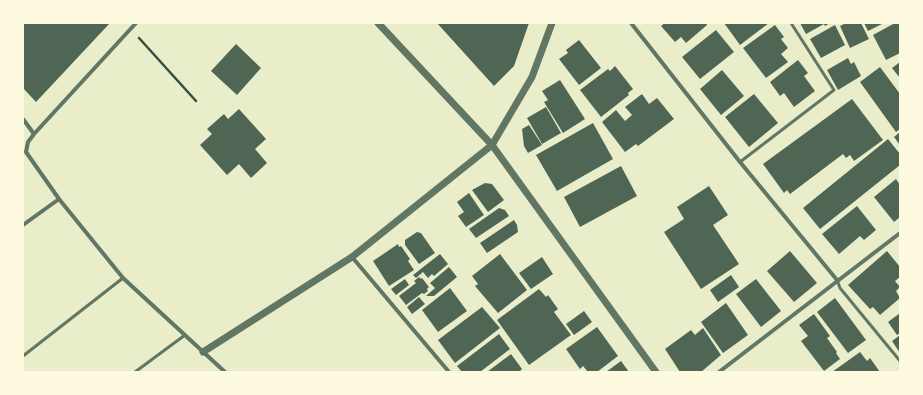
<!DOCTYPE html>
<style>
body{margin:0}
#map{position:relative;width:923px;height:395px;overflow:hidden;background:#e9edc9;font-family:Quicksand,sans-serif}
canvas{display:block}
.frame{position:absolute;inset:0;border:24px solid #fefae0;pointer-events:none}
</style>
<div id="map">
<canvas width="923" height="395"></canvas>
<div class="frame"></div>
</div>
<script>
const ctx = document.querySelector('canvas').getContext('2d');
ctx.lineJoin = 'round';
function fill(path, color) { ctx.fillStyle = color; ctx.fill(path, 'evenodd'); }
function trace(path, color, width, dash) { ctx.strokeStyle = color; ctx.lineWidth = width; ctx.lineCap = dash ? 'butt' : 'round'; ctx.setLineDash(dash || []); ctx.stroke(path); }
fill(new Path2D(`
 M23,23h87l-74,79 -13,-14z
 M437,23h92l-15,43 -20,20z
 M665,23h41l1,2 -21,18 -5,-6 -6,5 -14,-16z
 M724,23h45l-29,22z
 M800,23h30l-5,3 -1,-2 -18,10z
 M846,23h15l8,16 -19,9 -10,-22z
 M864,23h20l-16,8z
 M895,23h5v30l-14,7 -13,-25z
 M775,25l9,12 -3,2 7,9 -7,6 7,8 -22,16 -23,-30z
 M835,25l10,20 -24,13 -11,-19z
 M716,30l18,22 -34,27 -18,-22z
 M579,40l22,28 -22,17 -20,-26 9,-6 -2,-3z
 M236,44l25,24 -24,27 -26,-24z
 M848,58l3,6 3,-2 7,14 -23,14 -11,-20z
 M798,60l10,13 -4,3 11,15 -21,16 -10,-14 -4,3 -10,-14z
 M900,62v16l-8,-10z
 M615,66l18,23 -5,4 1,2 -28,22 -21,-27 28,-21 2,2z
 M880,67l20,27v35l-4,3 -36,-50z
 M722,70l22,26 -23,19 -21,-26z
 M560,80l25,39 -22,14 -19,-31 4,-2 -6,-9z
 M642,94l7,10 8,-6 17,21 -36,27 -2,-2 -11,8 -23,-30 14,-12 9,11 7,-6 -7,-8z
 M754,94l24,29 -29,24 -24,-30z
 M852,99l31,41 -29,21 -4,-6 -4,3 -3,-4 -53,40 -3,-4 -3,3 -21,-29z
 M546,107l15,26 -19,11 -15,-26z
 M239,109l27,30 -11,10 12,14 -16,15 -12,-14 -12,11 -27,-30 12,-11 -5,-5 17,-15 4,5z
 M593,123l20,36 -56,32 -21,-36z
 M529,125l13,20 -14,8 -4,-7 -2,-17z
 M900,132v13l-6,-8z
 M888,139l12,15v11l-80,64 -17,-21z
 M621,166l16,30 -57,31 -16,-30z
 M896,179l4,6v32l-6,5 -20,-25z
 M485,183l7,1 12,16 -16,12 -16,-22z
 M709,186l19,29 -15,10 26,39 -38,25 -37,-57 20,-13 -7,-12z
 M469,193l15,22 -18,12 -8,-11 6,-4 -7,-10z
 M857,206l19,24 -12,10 -4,-4 -21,18 -17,-20z
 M499,208l6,2 4,6 -33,22 -7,-9z
 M514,220l3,5 1,7 -31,21 -7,-10z
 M417,232l4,1 14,20 -16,11 -14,-19v-5z
 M398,244l1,3 2,-1 9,13 -2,2 6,9 -25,16 -16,-25z
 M790,251l27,32 -23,19 -27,-31z
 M887,251l13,16v10l-5,4 5,6 -4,4 4,7 -20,17 -7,-8 -3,2 -22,-24z
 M440,254l8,10 -14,12 -2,-2 -4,4 -5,-6 -7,6 -3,-3z
 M500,254l27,36 -29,23 -23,-27 3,-2 -6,-8z
 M542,257l11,17 -22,15 -12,-16z
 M449,267l8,10 -23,19h-8l9,-8 -5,-5z
 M731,275l8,12 -21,15 -8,-12z
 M419,277l2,2 1,-1 7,9 -2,2 1,2 -4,3 -2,-1 -16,12 -7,-9 17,-13 -2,-2z
 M405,279l4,6 -13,10 -5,-6z
 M756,279l25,32 -20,16 -25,-33z
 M450,288l17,23 -29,21 -16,-22z
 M539,289l7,8 2,-2 10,14 -4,3 17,23 -42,30 -32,-45z
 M419,297l6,7 -13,10 -5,-7z
 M835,298l31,42 -18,13 -31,-41z
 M726,303l22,32 -25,18 -22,-31z
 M482,307l18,21 -45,35 -17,-23z
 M584,311l8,11 -18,13 -8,-11z
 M900,313v20l-3,2 -9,-13z
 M814,314l16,22 -3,2 10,14 -1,1 4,6 -16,12 -23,-30 7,-5 -9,-11z
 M597,327l21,29 -21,16h-9l-5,-6 -3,3 -14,-20z
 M703,328l18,27 -20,17h-21l-15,-23 26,-19 4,5z
 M499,334l11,15 -30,23h-18l-5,-6z
 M900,335v18l-8,-12z
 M860,352l7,9 3,-3 10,14h-48z
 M511,354l11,15 -3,3h-32z
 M621,361l8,11h-23z`), '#4f6655');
trace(new Path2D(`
 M139,38l57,63`), '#344e41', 2.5);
trace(new Path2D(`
 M740,162l94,-72 -43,-67
 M837,280l3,8 60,73
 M23,356l100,-78
 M135,372l50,-37`), '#617663', 3);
trace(new Path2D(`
 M631,23l109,139 97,118
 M23,119l11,15 -6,8 -2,10 33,47 64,79 102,94
 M34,134l102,-111
 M23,225l36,-26
 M352,257l97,115
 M719,372l181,-139`), '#617663', 4);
trace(new Path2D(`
 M378,23l114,122 164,227
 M203,352l149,-95 140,-112 40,-68 20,-54`), '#617663', 7);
</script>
